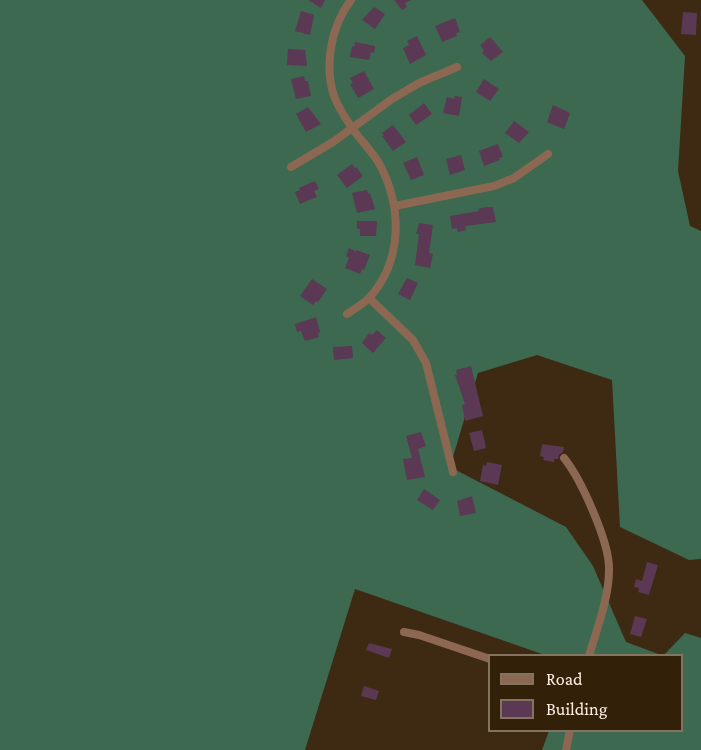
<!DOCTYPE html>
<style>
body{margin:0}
#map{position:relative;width:701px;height:750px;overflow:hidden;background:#3e2a13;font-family:"Crimson Pro",serif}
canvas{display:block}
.legend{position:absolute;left:488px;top:654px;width:195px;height:78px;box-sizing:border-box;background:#332008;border:2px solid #83735f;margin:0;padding:8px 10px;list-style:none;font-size:18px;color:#fcefe1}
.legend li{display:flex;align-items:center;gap:12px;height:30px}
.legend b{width:30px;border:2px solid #83735f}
</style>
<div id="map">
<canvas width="701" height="750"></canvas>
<ul class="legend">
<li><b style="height:8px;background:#8c6852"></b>Road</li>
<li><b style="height:16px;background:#5b3854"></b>Building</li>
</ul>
</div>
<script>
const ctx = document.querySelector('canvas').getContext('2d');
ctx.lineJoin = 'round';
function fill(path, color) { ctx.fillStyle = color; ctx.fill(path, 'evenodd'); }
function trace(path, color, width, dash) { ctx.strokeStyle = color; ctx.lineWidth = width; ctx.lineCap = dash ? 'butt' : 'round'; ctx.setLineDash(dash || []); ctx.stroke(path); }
fill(new Path2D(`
 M0,0h642l43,56 -7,115 12,55 11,5v328l-12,1 -69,-33 -8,-147 -75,-25 -59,18 -28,94 116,60 27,39 33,76 35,13h-116l-190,-66 -50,161h-305z
 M685,633l16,5v112h-159l7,-19 133,-1v-74l-18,-1z`), '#3c6950');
fill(new Path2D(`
 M308,0h17l-4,8z
 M394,0h17l-6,3 2,4 -5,3z
 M374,7l11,7 -10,15 -13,-9z
 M301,11l13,4 -4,20 -15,-4z
 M683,12l14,1 -1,22 -15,-1z
 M455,18l5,14 -4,1 1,3 -15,6 -7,-16z
 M417,36l9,19 -16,9 -7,-16 6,-3 -2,-4z
 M490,37l13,15 -12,9 -9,-8 2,-2 -4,-6z
 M355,42l20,4 -1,7 -3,-1 -2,8 -19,-3 2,-11 2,1z
 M288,49l17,1 2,16 -20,-1z
 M364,71l10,18 -16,9 -8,-14 3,-1 -3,-5z
 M304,76l1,5h3l3,15 -15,3 -5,-20z
 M484,79l15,10 -9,12 -14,-9z
 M455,96l7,1 -3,19 -16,-3 4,-16 7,2z
 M424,103l8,11 -16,11 -7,-10z
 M553,105l17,8 -6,16 -17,-7z
 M308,107l13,17 -15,8 -10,-18z
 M514,121l15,11 -10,11 -14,-10z
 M393,125l13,17 -13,9 -11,-15 2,-1 -2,-2z
 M498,144l5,13 -4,1 1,2 -16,6 -5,-15z
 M461,155l4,15 -15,5 -4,-16z
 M417,157l7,18 -13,5 -8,-17z
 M352,164l3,4 1,-1 7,9 -16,12 -10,-13z
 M315,181l4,8 -5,2 3,6 -17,7 -5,-12 5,-2 -1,-2 4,-2z
 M367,190l1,4 2,-1 5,16 -18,4 -5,-20z
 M486,207h7l3,15 -31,4 1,4 -8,2 -1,-4 -5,1 -2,-13 29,-5 -1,-2z
 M357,221h20l-1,15h-16v-7h-3z
 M419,223l14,2 -4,28 4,1 -3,14 -15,-3 4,-31h-3z
 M349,248l6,3 1,3v-4l14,5 -6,15 -2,-1 -2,5 -15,-6 4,-10 -3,-2z
 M407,278l11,5 -8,17 -12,-6z
 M312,279l15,10 -9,13 -2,-1 -3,4 -13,-9z
 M316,317l4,15 -2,1 1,4 -14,4 -4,-10 -4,1 -2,-8z
 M377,330l9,8 -13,15 -11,-10 7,-10 3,2z
 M352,346l1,12 -19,2 -1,-13z
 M471,366l12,50 -18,5 -3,-16 3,-1 -10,-29h2l-1,-5z
 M482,430l4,18 -12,3 -5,-18z
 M421,432l5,14 -8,3 7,28 -18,3 -4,-21 9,-1 -6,-22z
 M542,444l22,3 -1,5 -4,3 -1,4h-4v3l-11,-2 1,-3 -4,-1z
 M487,462l15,3 -4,20 -18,-4 3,-16 3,1z
 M424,489l16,11 -7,10 -16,-10z
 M472,496l4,17 -16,3 -3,-15z
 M647,562l11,3 -9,30 -11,-3 1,-4 -5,-1 2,-8 6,2z
 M635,616l12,3 -6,18 -11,-3z
 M369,643l23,6 -3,9 -23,-8z
 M364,686l15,5 -3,9 -15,-4z`), '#5b3854');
trace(new Path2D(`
 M291,167l42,-25 59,-43 27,-16 38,-16
 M395,206l99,-20 20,-8 34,-24
 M369,298l44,42 13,23 27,109
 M347,314c7,-5 16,-10 22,-16 34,-37 33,-91 11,-133 -7,-13 -19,-24 -28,-37 -6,-9 -14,-21 -18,-32 -10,-31 -3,-70 17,-96
 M564,458c17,21 46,85 45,112 0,28 -12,58 -20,86
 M404,632l15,3 71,24
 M566,750l4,-20`), '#8c6852', 8);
</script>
